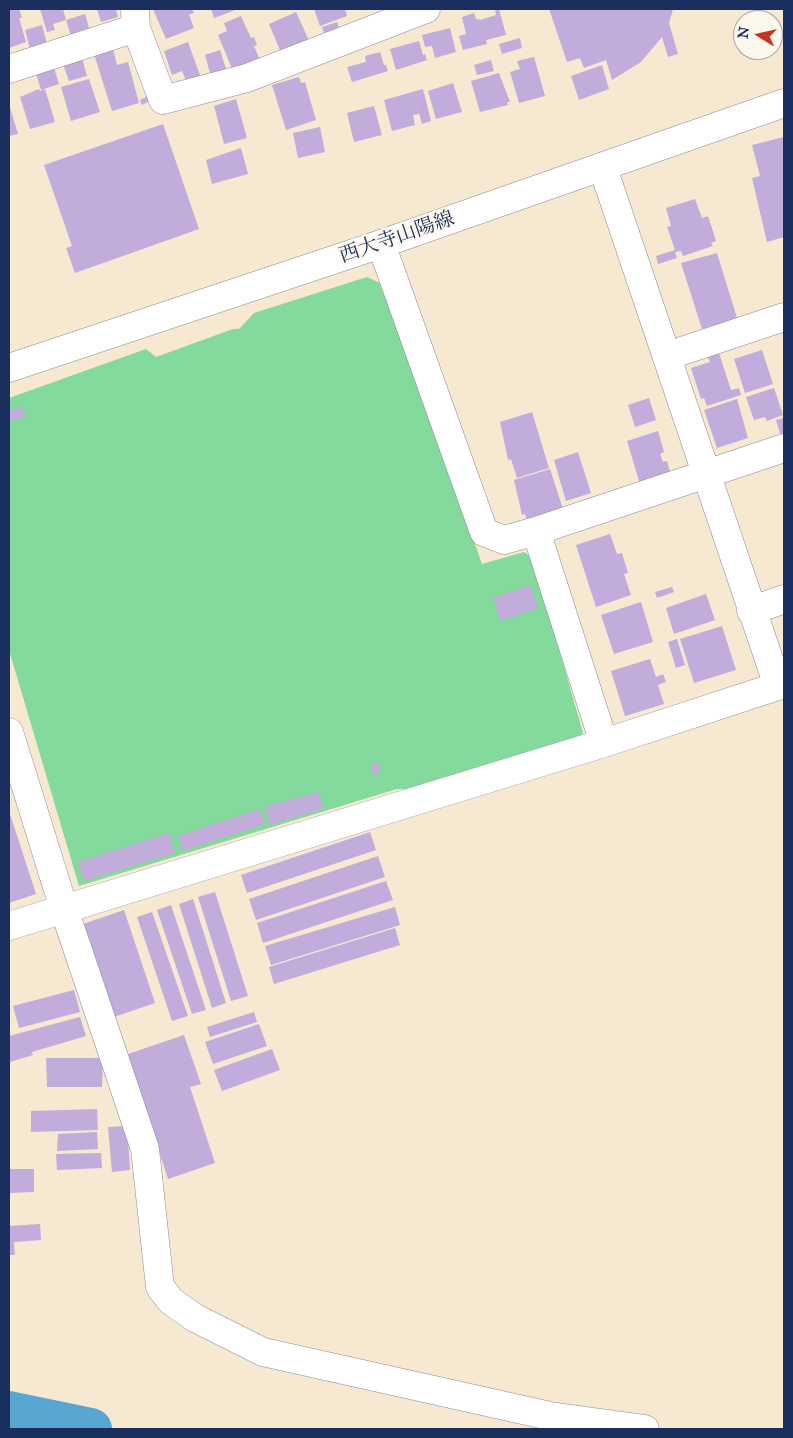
<!DOCTYPE html>
<meta charset="utf-8">
<style>
body{margin:0}
#map{position:relative;width:793px;height:1438px;overflow:hidden;background:#f6e8d1;font-family:"IM FELL Great Primer",serif}
canvas{display:block}
.frame{position:absolute;inset:0;border:10px solid #1b2f5e;pointer-events:none}
.north{position:absolute;left:733px;top:10px;width:50px;height:50px;box-sizing:border-box;background:#fbf7ec;border:1px solid #a1a7b3;border-radius:50%;rotate:279deg;font-size:14px;font-weight:700;line-height:20px;text-align:center;color:#1b2f5e}
.north::after{content:'';display:block;margin:auto;width:18px;height:22px;background:#c8321e;clip-path:polygon(50% 0,100% 100%,50% 72%,0 100%)}
</style>
<div id="map">
<canvas width="793" height="1438"></canvas>
<div class="frame"></div>
<div class="north">N</div>
</div>
<script>
const ctx = document.querySelector('canvas').getContext('2d');
ctx.lineJoin = 'round';
function fill(path, color) { ctx.fillStyle = color; ctx.fill(path, 'evenodd'); }
function trace(path, color, width, dash) { ctx.strokeStyle = color; ctx.lineWidth = width; ctx.lineCap = dash ? 'butt' : 'round'; ctx.setLineDash(dash || []); ctx.stroke(path); }
function drawText(font, color, halo, rows, align = 'center') {
  ctx.font = font + ' "IM FELL Great Primer","Noto Serif JP",serif'; ctx.lineWidth = 5; ctx.setLineDash([]); ctx.textBaseline = 'middle'; ctx.strokeStyle = halo; ctx.fillStyle = color; for (const [text, x, y, turn = 0] of rows) {
    ctx.save(); ctx.translate(x, y); ctx.rotate((+turn || 0) * Math.PI / 180); ctx.textAlign = isNaN(turn) ? turn : align; if (halo) ctx.strokeText(text, 0, 0); ctx.fillText(text, 0, 0); ctx.restore();
  }
}
fill(new Path2D(`
 M367,277l17,8 98,279 42,-12 9,6 50,175 -6,7 -157,49h-23l-318,97 -70,-236v-252l137,-49 10,8 77,-28h6l15,-16z`), '#84d99c');
trace(new Path2D(`
 M9,1412l82,17`), '#5aa6d2', 42);
fill(new Path2D(`
 M9,9h10l3,9h-3l7,24 -17,6z
 M40,9h23l3,11 -13,4 2,6 -8,2z
 M97,9h19l2,8 -17,5z
 M153,9h39l2,4 -5,2 5,13 -28,11z
 M211,9h27l-24,9z
 M314,9h31l2,7 -27,10z
 M499,9l7,26 -20,5 1,4 -24,6 -4,-14 7,-2 -4,-17 12,-4 2,6 4,1 16,-5 -1,-5z
 M549,9h124l-4,14 9,31 -10,3 -6,-20 -21,25 -29,18 -6,-20 -22,8 -4,-10 -13,4z
 M296,12l14,31 -28,12 -13,-31z
 M85,14l5,17 -19,5 -5,-16z
 M241,16l10,22 3,-1 3,8 -3,1 6,14 -27,11 -15,-36 9,-4 -3,-8z
 M337,22l4,11 -15,6 -4,-12z
 M42,25l5,19 -17,5 -5,-19z
 M450,28l6,24 -21,6 -3,-12 -7,1 -3,-12z
 M520,38l2,10 -20,6 -3,-10z
 M419,41l4,14 2,-1 2,6 -31,10 -6,-21z
 M188,42l13,36 -14,5 -5,-12 -10,4 -8,-24z
 M113,49l4,16 11,-3 11,41 -27,8 -18,-57z
 M220,50l7,22 -16,5 -6,-22z
 M380,52l4,13h2l2,6 -36,11 -5,-15 19,-5 -1,-6z
 M534,57l11,39 -26,7 -9,-31 10,-3 -3,-8z
 M82,58l5,18 -18,5 -6,-17z
 M491,60l3,11 -17,4 -3,-10z
 M602,65l7,24 -30,11 -8,-24z
 M54,68l5,16 -18,6 -5,-17z
 M499,73l11,29h-3l1,3 -28,7 -9,-31z
 M299,77l2,6 4,-1 11,38 -30,10 -14,-45z
 M89,79l11,33 -29,9 -10,-34z
 M453,83l9,29 -26,7 -8,-28z
 M39,89l1,2 5,-2 10,33 -25,7 -10,-32z
 M423,89l8,32 -9,3 -7,-25 4,15 -6,1 2,10 -23,6 -8,-31z
 M148,96l2,5 -8,4 -2,-5z
 M236,99l11,39 -23,6 -10,-38z
 M9,104l9,30 -9,2z
 M374,106l8,29 -28,7 -7,-29z
 M163,124l36,105 -124,44 -9,-25 6,-2 -28,-81z
 M320,127l5,25 -27,6 -5,-25z
 M784,137v100l-17,5 -15,-64 8,-2 -8,-31z
 M241,148l7,26 -36,10 -6,-24z
 M695,199l7,19 6,-2 8,25 -5,2 2,3 -30,10 -2,-5 -6,1 2,6 -19,6 -2,-8 19,-6 -8,-23 4,-1 -5,-18z
 M717,253l20,65 -35,11 -21,-66z
 M762,350l11,34 -28,9 -11,-34z
 M719,353l12,37 8,-2 2,7 -34,11 -3,-8 -3,1 -10,-31 19,-6 -2,-5z
 M774,388l9,27 -16,6 -2,-4 -11,3 -8,-23z
 M649,398l7,22 -21,7 -7,-22z
 M737,399l11,39 -31,10 -13,-38z
 M23,407l2,10 -16,4v-11z
 M532,412l17,56 -32,10 -6,-19 -3,1 -8,-38z
 M784,418v17l-3,2 -5,-17z
 M658,431l6,21 -4,2 3,8 4,-1 4,14 -31,9 -13,-43z
 M578,452l13,41 -25,8 -12,-41z
 M550,469l13,40 -36,11 -2,-6 -3,1 -8,-35z
 M610,534l7,20 5,-1 6,20 -4,1 7,21 -35,12 -20,-62z
 M530,585l8,23 -38,13 -7,-23z
 M672,587l2,5 -17,6 -2,-6z
 M706,594l9,26 -41,14 -8,-26z
 M641,602l12,40 -39,12 -13,-39z
 M722,626l14,44 -42,13 -14,-44z
 M677,639l8,26 -9,3 -8,-26z
 M650,659l6,18 7,-3 3,8 -8,3 6,19 -39,12 -14,-45z
 M378,762l2,11 -7,2 -2,-11z
 M319,792l4,17 -53,16 -5,-18z
 M260,809l5,15 -82,27 -5,-15z
 M9,811l27,83 -27,9z
 M370,832l6,18 -129,43 -6,-18z
 M169,833l6,20 -91,28 -6,-19z
 M378,856l7,21 -129,43 -7,-21z
 M386,881l7,19 -130,43 -6,-20z
 M215,892l33,104 -17,5 -33,-104z
 M193,899l33,104 -14,5 -33,-104z
 M171,905l35,105 -14,4 -35,-104z
 M395,907l5,18 -129,40 -6,-19z
 M124,910l31,93 -41,14 -31,-93z
 M152,912l36,104 -16,5 -35,-104z
 M395,928l5,17 -126,39 -5,-17z
 M74,990l6,22 -61,16 -6,-22z
 M254,1012l3,10 -47,15 -3,-10z
 M80,1017l6,19 -54,16 1,3 -23,7 -1,-26z
 M259,1024l8,22 -54,18 -8,-22z
 M184,1035l17,49 -11,3 25,76 -47,16 -40,-125z
 M272,1049l8,21 -58,21 -8,-21z
 M46,1058h57l-1,29h-55z
 M97,1109l1,21 -67,2v-21z
 M127,1126l3,44 -18,2 -4,-45z
 M97,1132l1,17 -41,2 1,-17z
 M101,1153l1,15 -45,2 -1,-16z
 M9,1169h25v23l-25,1z
 M40,1224l1,16 -27,2 1,13h-6v-29z`), '#c2acdb');
const minor = new Path2D(`
 M135,9l1,19 27,72 84,-22 179,-69
 M9,69l127,-41
 M381,244l103,288 20,8 32,-9 68,212
 M667,356l117,-39
 M536,531l248,-83
 M751,611l33,-12
 M9,732l55,177 81,240 15,138 11,14 24,17 68,34 287,64 95,13
 M9,926l595,-183 174,-57 -175,-518`);
const major = new Path2D(`
 M9,368l372,-124 403,-141`);
trace(minor, '#888c98', 29);
trace(major, '#888c98', 29);
trace(minor, '#fff', 28);
trace(major, '#fff', 28);
drawText('20px', '#1b2f5e', '#fbf7ec', [
 ["西大寺山陽線",397,238,-19]
]);
</script>
